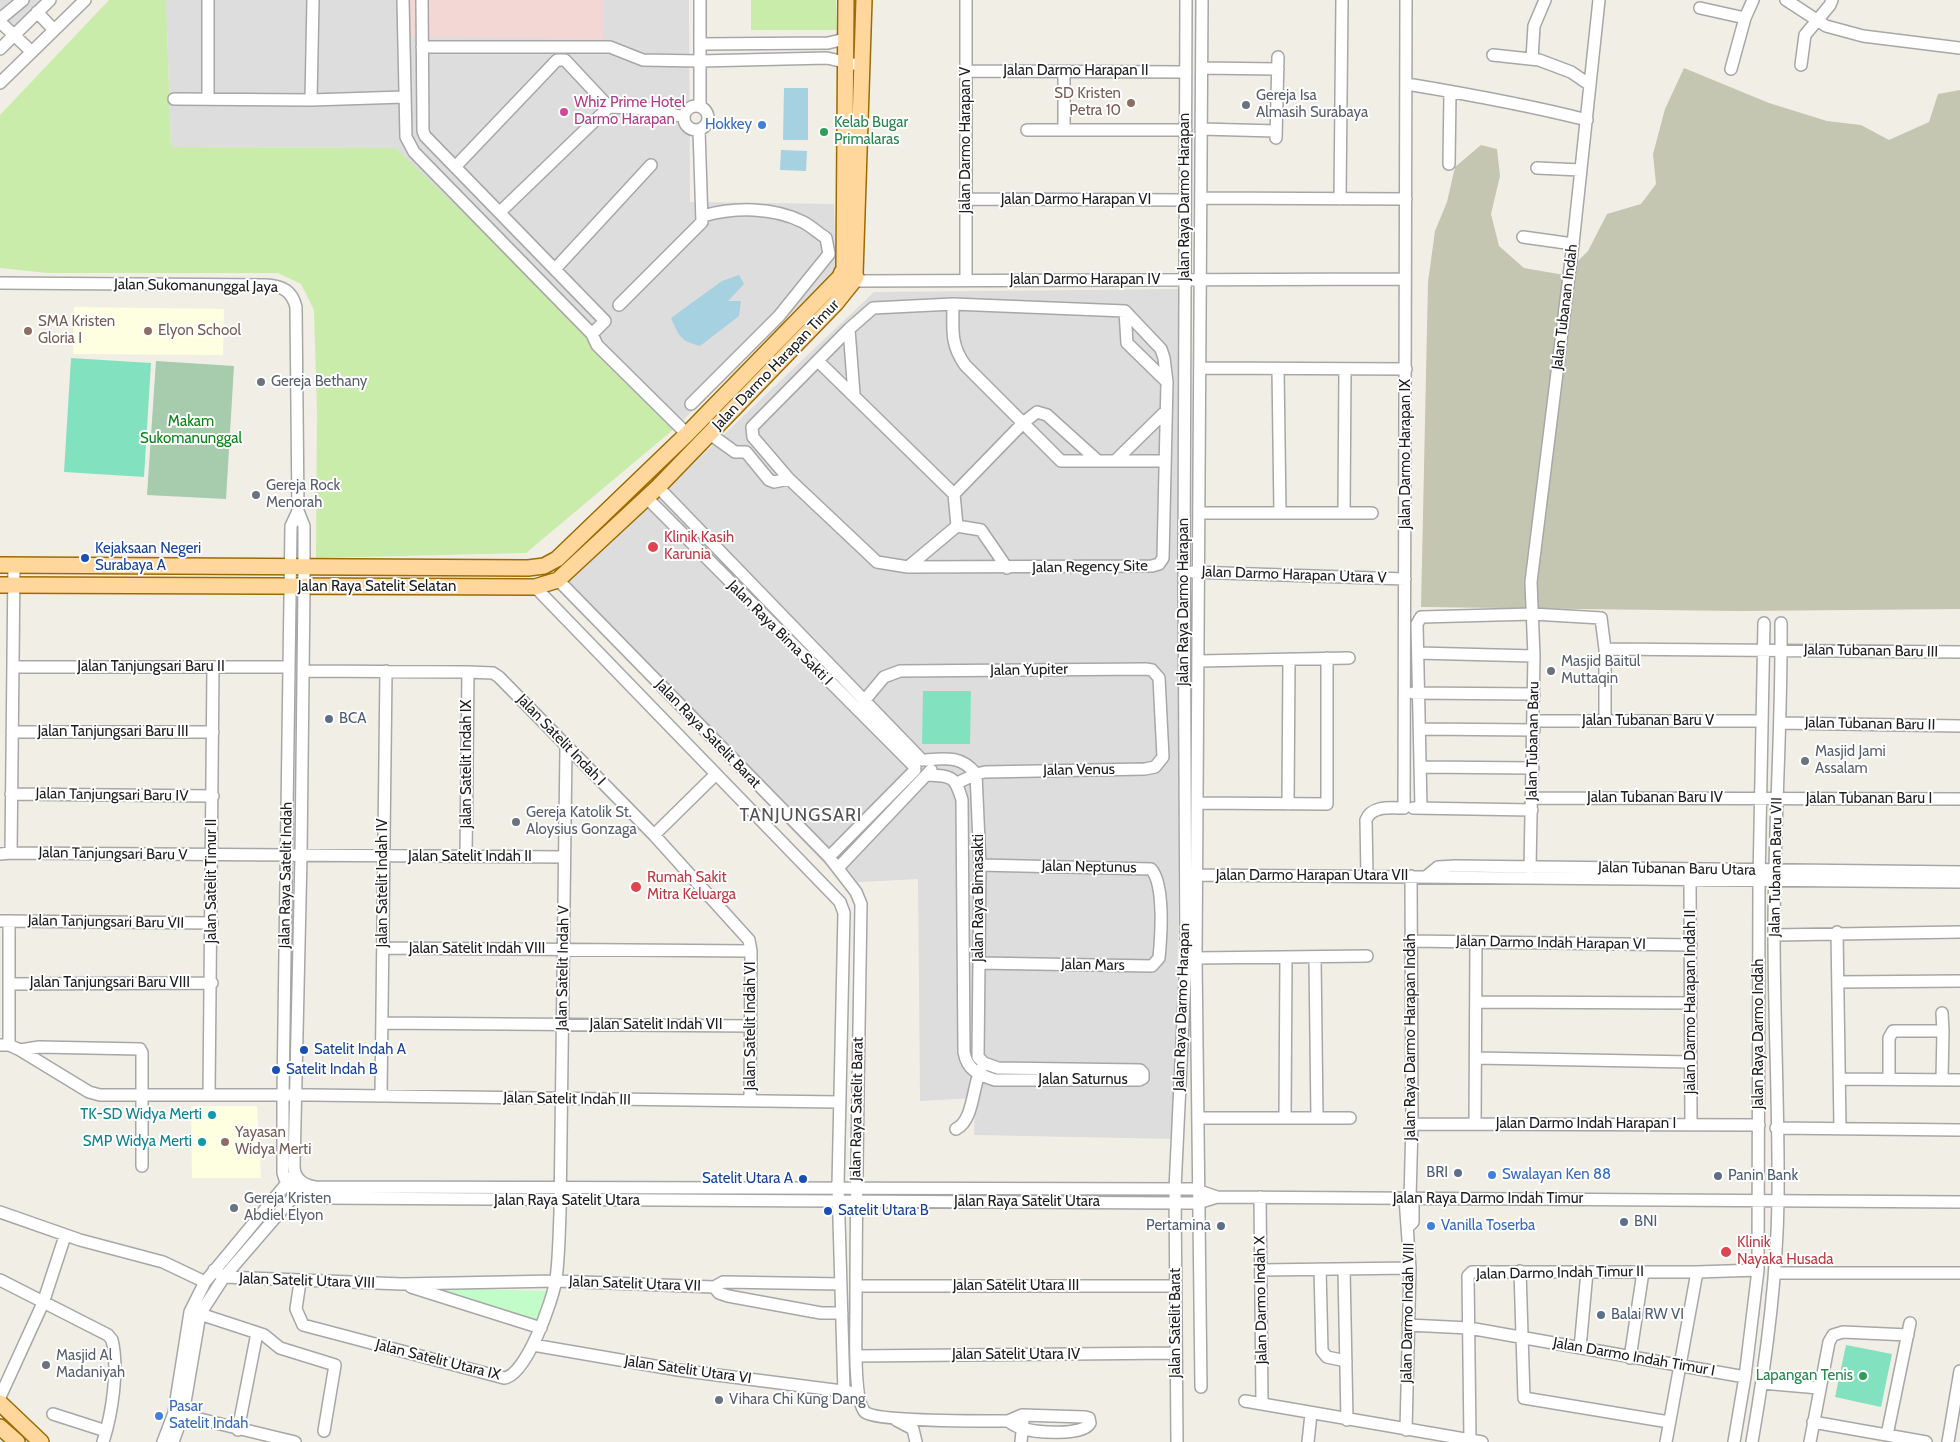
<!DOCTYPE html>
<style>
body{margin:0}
canvas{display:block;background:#f1eee6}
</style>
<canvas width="1960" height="1442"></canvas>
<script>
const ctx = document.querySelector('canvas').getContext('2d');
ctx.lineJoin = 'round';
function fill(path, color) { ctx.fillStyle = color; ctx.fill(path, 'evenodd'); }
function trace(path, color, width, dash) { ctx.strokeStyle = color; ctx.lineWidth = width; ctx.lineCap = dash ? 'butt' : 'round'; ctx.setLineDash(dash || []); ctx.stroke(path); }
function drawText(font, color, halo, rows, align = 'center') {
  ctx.font = font + ' Cabin,sans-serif'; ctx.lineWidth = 4; ctx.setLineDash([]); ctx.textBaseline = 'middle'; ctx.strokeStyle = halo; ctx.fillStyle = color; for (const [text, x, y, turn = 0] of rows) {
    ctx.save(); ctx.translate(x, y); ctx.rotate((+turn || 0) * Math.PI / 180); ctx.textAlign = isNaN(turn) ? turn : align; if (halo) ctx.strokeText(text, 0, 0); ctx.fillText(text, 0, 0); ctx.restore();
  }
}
fill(new Path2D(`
 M0,0h43l-35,35 -8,-8z
 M166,0h523l1,202 144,2 2,65 -162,160 -278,-281 -225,-1z
 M1181,289l-4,850 -203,-4 1,-37 -55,3 -2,-222 -75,4 -282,-294 313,-297z`), '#dedddd');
fill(new Path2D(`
 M397,0h207l-1,40 -206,-4z`), '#f2d7d5');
fill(new Path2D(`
 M74,307l150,2 -1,46 -150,-1z
 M191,1106h66l4,72h-69z`), '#feffe1');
fill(new Path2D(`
 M1684,68l85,35 58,18 34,4 28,15 40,-18 9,-28 22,-4v519l-221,2 -318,-4 7,-325 7,-51 12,-29 8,-35 26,-22 16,4 3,27 -9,38 8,32 25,22 40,7 24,-24 19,-37 34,-10 15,-20 -3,-30 12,-45z`), '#c5c6b1');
fill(new Path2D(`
 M109,0h57l5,147 225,1 149,144 129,137 -148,124 -210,5 1,-146 -3,-102 -13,-26 -23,-11h-231l-47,-5v-153z
 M751,0h85l1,30h-86z`), '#c9ecab');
fill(new Path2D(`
 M156,361l78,5 -8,133 -79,-4z`), '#a6cbad');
fill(new Path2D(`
 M423,1288l129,3 -12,33z`), '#c2fcc8');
fill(new Path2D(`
 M71,358l80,5 -7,114 -80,-5z
 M923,691h48l-1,53h-48z
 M1846,1345l46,9 -11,53 -46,-10z`), '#82e2c0');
fill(new Path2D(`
 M784,88h24v52h-25z
 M781,150l26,1 -1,20 -26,-1z
 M739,275l5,9 -16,17h13l-2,15 -39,30c-20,-5 -21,-10 -29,-28l51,-37z`), '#a5d1e0');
const minor = new Path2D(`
 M403,0l3,137 8,15 178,182 5,11 90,89
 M422,0l1,131 2,5 180,185 -13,13
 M700,0v106
 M966,0v280
 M1786,0l40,26 37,10 97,12
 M1700,8l45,10
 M37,12l17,18
 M0,19l23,-19
 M0,22l32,30
 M700,44l128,-1 17,-4
 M422,47h188l33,13 57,1 127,-3 26,6
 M0,49l50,-49
 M1493,55l46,5 32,12 19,13
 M1532,59l2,-33 11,-26
 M1801,65l4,-30 25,-30 2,-5
 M1202,68l76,1
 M1731,69l14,-51 8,-18
 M966,71l220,1
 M1064,72v58
 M0,83l85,-83
 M1407,84c60,10 121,21 180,36
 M174,99l137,1 93,-3
 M208,99v-99
 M311,100l2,-100
 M684 118a12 12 0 1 1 24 0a12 12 0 1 1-24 0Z
 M1201,129l75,2
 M1027,130h159
 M1276,138l2,-81
 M1449,164l1,-71
 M455,167l102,-107h8l44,47
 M1537,168l43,2
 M1201,198l205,1
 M966,199l219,1
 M1340,199l2,-199
 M500,212l109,-105 41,2 34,8
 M1523,237l50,7
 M556,268l95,-103
 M855,281l550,-2
 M0,283l266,2c17,1 26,6 30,22l2,204 6,15v61l-3,269 -7,310c0,12 9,19 21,21l879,2 23,8
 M953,304l172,7 36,38 3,9 3,24 -4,176 -4,6 -7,2 -244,1 -31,-5 -88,-83 -36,-42 -1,-10 97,-98 24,-21z
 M953,304c0,25 -3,40 12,61l96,96h104
 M619,305l83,-83 -3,-92
 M1125,311l2,32 40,39
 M849,329l5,65
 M818,361l136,133 3,32 -49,41
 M1200,368l206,1
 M1278,369l2,144
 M691,404l88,-88 50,-62 -3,-16c-8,-5 -15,-12 -23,-16 -30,-15 -68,-15 -100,-6
 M710,434l25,18h11l23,28 5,2 15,-3
 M1115,461l51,-50
 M658,487l264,273
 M954,494l69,-71 14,-11 10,3 51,46
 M647,498l268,269
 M298,511l-7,15 -8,569v78l2,6 11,14 26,5 853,5h23l19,-6 743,5
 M1200,513h172
 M1344,513l1,-144
 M957,526l24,4 26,38
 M1192,572l213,7
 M558,580l271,277 27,35 5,12c-2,135 -5,270 -5,404 0,19 -3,93 9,104 12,10 121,9 143,9l14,-6 63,2 4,1 1,5c-6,13 -55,10 -68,5 -5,-1 -10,-4 -14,-7
 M535,587l305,315 4,11 -6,272 6,207
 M1605,649l355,3
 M1418,653l116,3
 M1199,661l150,-3
 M13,667h276
 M303,671l165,1 25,1 6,4 155,158 95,105 2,11 -1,150
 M1413,693l121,1
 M864,701l20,-24 16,-6 246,-2 6,1 7,8 4,79 -8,10 -10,2 -160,3 -9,2 -19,9
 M1534,721h228
 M1780,723l180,3
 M1421,729l113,1
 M12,732h201
 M926,760c21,-2 36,-4 50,14l4,91 -2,192 6,6 14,5 142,2 3,3v5l-4,2h-144c-16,-5 -28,-10 -31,-28l-2,-252c-7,-24 -10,-24 -34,-25
 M1420,767l113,1
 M11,794l202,2
 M1533,798l427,1
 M1198,803l129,1v-146
 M1288,804l1,-145
 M1413,808l119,2
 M1421,808l-4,-184 4,-7 112,-3 68,4 4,31v71
 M654,835l61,-60
 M11,853l3,-288
 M0,854l11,-1 553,4
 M466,857l2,-185
 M829,857l86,-87
 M838,868l93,-98
 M1530,868l4,-212 -3,-74 42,-338 26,-244
 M1198,875l762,7
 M1367,876l-1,-56c6,-15 25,-12 38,-12l2,-808
 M1427,876l11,-9 17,-1 505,6
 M1690,880l1,245
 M0,921l212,2
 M9,921v124
 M1837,932l3,196
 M1774,935l186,-3
 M1411,941l280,4
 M383,948l368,3
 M1315,957l2,161
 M1196,958l171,-2
 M979,963l173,3 7,-8c2,-20 6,-74 -8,-89l-171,-4
 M1839,982l121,-1
 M9,984l203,-1
 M1476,1002l215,1
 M1942,1013l1,18
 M382,1023l369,3
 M0,1045h9l11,5 69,42 11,3h211l528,7
 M20,1050l19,-3 101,2 2,4v113
 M1476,1058l215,4
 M1840,1079l120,1
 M1889,1079v-41l4,-7h50l-1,48
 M209,1095l4,-428
 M381,1096l5,-425
 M1198,1118h152
 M1285,1118l1,-161
 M1412,1124l347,1
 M1475,1124l1,-182
 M1776,1128l184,2
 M956,1129c18,-9 16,-42 25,-60
 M1260,1197l2,206
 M1405,1198l5,70 -4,162
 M1410,1198l2,-74 -1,-248
 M0,1212l80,28 83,22 42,20
 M1408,1227l5,-5v-24
 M1320,1269l2,82 5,6 19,4
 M1344,1269l3,151
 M214,1270l10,7 178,7 154,-3 158,6 9,-5 118,2
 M1261,1270l149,-2
 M1520,1271l4,127 145,24
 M1775,1273h185
 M0,1280l108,55 4,5c7,29 0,74 -9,102
 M300,1282l-4,27 7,16 201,53c22,-2 49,-78 52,-99 3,-22 3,-44 4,-66l6,-465
 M856,1286h320
 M411,1287l130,41
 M714,1287l5,6 9,3 93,17h21
 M200,1314l64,21 16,13 55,17 -11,66
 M1408,1325l61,3 276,49
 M533,1345l145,25 172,22
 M1580,1348l7,-76
 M857,1356l319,-3
 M1630,1358l13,-86
 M1762,1383l57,5
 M1201,1387l-5,-429 6,-958
 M0,1397l43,-94 22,-67
 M1245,1401l237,41
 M175,1413l120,29
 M53,1414l53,17
 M896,1420l17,9 3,13
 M1813,1422l113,20
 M238,1430l19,-97
 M1887,1435l23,-112
 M1470,1440l-2,-164 4,-4h225l61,-2
 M163,1442l11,-29 16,-101 15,-30 87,-105
 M173,1442l10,-28 17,-100 24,-37 76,-88
 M1021,1442l2,-21
 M1177,1442l-2,-253 11,-231 -2,-386 2,-572
 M1308,1442l3,-28
 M1666,1442l31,-170
 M1734,1442l11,-65 13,-107 1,-390 5,-257
 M1752,1442c14,-80 25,-161 26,-242 1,-89 -4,-178 -4,-268 0,-103 8,-206 7,-309
 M1810,1442l19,-100 4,-7 10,-3 65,3
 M1948,1442l12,-71`);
const major = new Path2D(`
 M844,270l2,-270
 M855,274l9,-274
 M0,565l528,3 16,-2 13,-7 130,-125 153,-157 2,-5 9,-3 5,8 -4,6 -4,2 -6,-3 -2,-5
 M0,585l535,2 23,-7 100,-93 178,-184 16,-20
 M0,1403l41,39
 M0,1427l17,15`);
trace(minor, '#a7a7a7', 14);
trace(major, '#9c6c00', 18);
trace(minor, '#fff', 11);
trace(major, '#ffd79d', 15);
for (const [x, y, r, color] of [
 [1131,103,5,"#8d6e63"],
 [1246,105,5,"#6b7280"],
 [564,112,5,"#d1479c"],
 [762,125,5,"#3f7fe0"],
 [824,132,5,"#2e9e5b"],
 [28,331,5,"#8d6e63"],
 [148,331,5,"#8d6e63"],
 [261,382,5,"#6b7280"],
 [256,495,5,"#6b7280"],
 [653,547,6,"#e0444e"],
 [85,558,5,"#1a4fb4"],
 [1551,671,5,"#6b7280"],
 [329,719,5,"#5c6f8a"],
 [1805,761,5,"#6b7280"],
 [516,822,5,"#6b7280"],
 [636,887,6,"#e0444e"],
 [304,1050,5,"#1a4fb4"],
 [276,1070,5,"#1a4fb4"],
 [212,1115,5,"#0f9aa8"],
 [202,1142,5,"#0f9aa8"],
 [225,1142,5,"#8d6e63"],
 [1458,1173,5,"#5c6f8a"],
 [1492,1175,5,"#3f7fe0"],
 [1718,1176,5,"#5c6f8a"],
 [803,1179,5,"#1a4fb4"],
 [234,1208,5,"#6b7280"],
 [828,1211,5,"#1a4fb4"],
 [1624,1222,5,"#5c6f8a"],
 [1221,1226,5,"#5c6f8a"],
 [1431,1226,5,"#3f7fe0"],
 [1726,1252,6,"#e0444e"],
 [1601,1315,5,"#5c6f8a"],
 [46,1365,5,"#6b7280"],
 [1863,1376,5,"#2e9e5b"],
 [719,1400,5,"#6b7280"],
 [159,1416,5,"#3f7fe0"]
]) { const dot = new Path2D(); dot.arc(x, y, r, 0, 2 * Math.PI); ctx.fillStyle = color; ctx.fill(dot); trace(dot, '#fff', 2); }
drawText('15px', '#202020', '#fff', [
 ["Jalan Darmo Harapan II",1076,71],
 ["Jalan Darmo Harapan V",966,140,-90],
 ["Jalan Raya Darmo Harapan",1185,197,-90],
 ["Jalan Darmo Harapan VI",1076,200],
 ["Jalan Darmo Harapan IV",1085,280],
 ["Jalan Sukomanunggal Jaya",196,286,1],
 ["Jalan Tubanan Indah",1565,307,-83],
 ["Jalan Darmo Harapan Timur",776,365,-46],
 ["Jalan Darmo Harapan IX",1406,454,-90],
 ["Jalan Regency Site",1090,567,-1],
 ["Jalan Darmo Harapan Utara V",1294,575,2],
 ["Jalan Raya Satelit Selatan",377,587],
 ["Jalan Raya Darmo Harapan",1184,602,-90],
 ["Jalan Raya Bima Sakti I",780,633,45],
 ["Jalan Tubanan Baru III",1871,651,1],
 ["Jalan Tanjungsari Baru II",151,667],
 ["Jalan Yupiter",1029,670,-1],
 ["Jalan Tubanan Baru V",1648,721],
 ["Jalan Tubanan Baru II",1870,724,1],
 ["Jalan Tanjungsari Baru III",113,732],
 ["Jalan Raya Satelit Barat",708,734,46],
 ["Jalan Satelit Indah I",561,740,46],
 ["Jalan Tubanan Baru",1533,741,-89],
 ["Jalan Satelit Indah IX",467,764,-90],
 ["Jalan Venus",1079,770,-1],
 ["Jalan Tanjungsari Baru IV",112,795,1],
 ["Jalan Tubanan Baru IV",1655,798],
 ["Jalan Tubanan Baru I",1869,799],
 ["Jalan Tanjungsari Baru V",113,854,1],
 ["Jalan Satelit Indah II",470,857],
 ["Jalan Neptunus",1089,867,1],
 ["Jalan Tubanan Baru VII",1776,867,-89],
 ["Jalan Tubanan Baru Utara",1677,869,1],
 ["Jalan Raya Satelit Indah",286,875,-89],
 ["Jalan Darmo Harapan Utara VII",1312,876],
 ["Jalan Satelit Timur II",212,881,-90],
 ["Jalan Satelit Indah IV",383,883,-90],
 ["Jalan Raya Bimasakti",979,898,-90],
 ["Jalan Tanjungsari Baru VII",106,922,1],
 ["Jalan Darmo Indah Harapan VI",1551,943,1],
 ["Jalan Satelit Indah VIII",477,949],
 ["Jalan Mars",1093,965,1],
 ["Jalan Satelit Indah V",563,968,-89],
 ["Jalan Tanjungsari Baru VIII",110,983],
 ["Jalan Darmo Harapan Indah II",1691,1002,-90],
 ["Jalan Raya Darmo Harapan",1182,1007,-88],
 ["Jalan Satelit Indah VII",656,1025],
 ["Jalan Satelit Indah VI",751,1026,-90],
 ["Jalan Raya Darmo Indah",1759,1034,-90],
 ["Jalan Raya Darmo Harapan Indah",1411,1037,-90],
 ["Jalan Saturnus",1083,1080],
 ["Jalan Satelit Indah III",567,1099,1],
 ["Jalan Raya Satelit Barat",857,1109,-89],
 ["Jalan Darmo Indah Harapan I",1586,1124],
 ["Jalan Raya Darmo Indah Timur",1488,1199],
 ["Jalan Raya Satelit Utara",567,1201],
 ["Jalan Raya Satelit Utara",1027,1202],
 ["Jalan Darmo Indah Timur II",1560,1273,-1],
 ["Jalan Satelit Utara VIII",307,1281,2],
 ["Jalan Satelit Utara VII",635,1284,2],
 ["Jalan Satelit Utara III",1016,1286],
 ["Jalan Darmo Indah X",1261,1300,-91],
 ["Jalan Darmo Indah VIII",1408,1313,-89],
 ["Jalan Satelit Barat",1176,1323,-90],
 ["Jalan Satelit Utara IV",1016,1355],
 ["Jalan Darmo Indah Timur I",1634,1357,10],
 ["Jalan Satelit Utara IX",438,1360,14],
 ["Jalan Satelit Utara VI",688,1370,8]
]);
drawText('15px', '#785e54', '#fff', [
 ["SD Kristen",1121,94,"right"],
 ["Petra 10",1121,111,"right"],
 ["SMA Kristen",38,322],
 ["Gloria I",38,339],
 ["Elyon School",158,331],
 ["Yayasan",235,1133],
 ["Widya Merti",235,1150]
], 'left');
drawText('15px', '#5b616d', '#fff', [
 ["Gereja Isa",1256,96],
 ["Almasih Surabaya",1256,113],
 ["Gereja Bethany",271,382],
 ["Gereja Rock",266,486],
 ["Menorah",266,503],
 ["Masjid Baitul",1561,662],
 ["Muttaqin",1561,679],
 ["Masjid Jami",1815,752],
 ["Assalam",1815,769],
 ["Gereja Katolik St.",526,813],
 ["Aloysius Gonzaga",526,830],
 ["Gereja Kristen",244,1199],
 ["Abdiel Elyon",244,1216],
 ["Masjid Al",56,1356],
 ["Madaniyah",56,1373],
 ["Vihara Chi Kung Dang",729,1400]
], 'left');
drawText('15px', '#b23c85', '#fff', [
 ["Whiz Prime Hotel",574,103],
 ["Darmo Harapan",574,120]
], 'left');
drawText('15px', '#27864d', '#fff', [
 ["Kelab Bugar",834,123],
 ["Primalaras",834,140],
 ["Lapangan Tenis",1853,1376,"right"]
], 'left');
drawText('15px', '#366cbe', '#fff', [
 ["Hokkey",752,125,"right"],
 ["Swalayan Ken 88",1502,1175],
 ["Vanilla Toserba",1441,1226],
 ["Pasar",169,1407],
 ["Satelit Indah",169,1424]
], 'left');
drawText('15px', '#078515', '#fff', [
 ["Makam",191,422],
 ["Sukomanunggal",191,439]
]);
drawText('15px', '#be3a42', '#fff', [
 ["Klinik Kasih",664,538],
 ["Karunia",664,555],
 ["Rumah Sakit",647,878],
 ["Mitra Keluarga",647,895],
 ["Klinik",1737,1243],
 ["Nayaka Husada",1737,1260]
], 'left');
drawText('15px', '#164399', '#fff', [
 ["Kejaksaan Negeri",95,549],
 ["Surabaya A",95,566],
 ["Satelit Indah A",314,1050],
 ["Satelit Indah B",286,1070],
 ["Satelit Utara A",793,1179,"right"],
 ["Satelit Utara B",838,1211]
], 'left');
drawText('15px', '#4e5e75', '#fff', [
 ["BCA",339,719],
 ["BRI",1448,1173,"right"],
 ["Panin Bank",1728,1176],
 ["BNI",1634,1222],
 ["Pertamina",1211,1226,"right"],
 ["Balai RW VI",1611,1315]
], 'left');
drawText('15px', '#0d838f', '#fff', [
 ["TK-SD Widya Merti",202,1115],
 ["SMP Widya Merti",192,1142]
], 'right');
ctx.letterSpacing = '1px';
drawText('18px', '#535353', '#fff', [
 ["TANJUNGSARI",801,816]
]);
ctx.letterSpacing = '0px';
</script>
